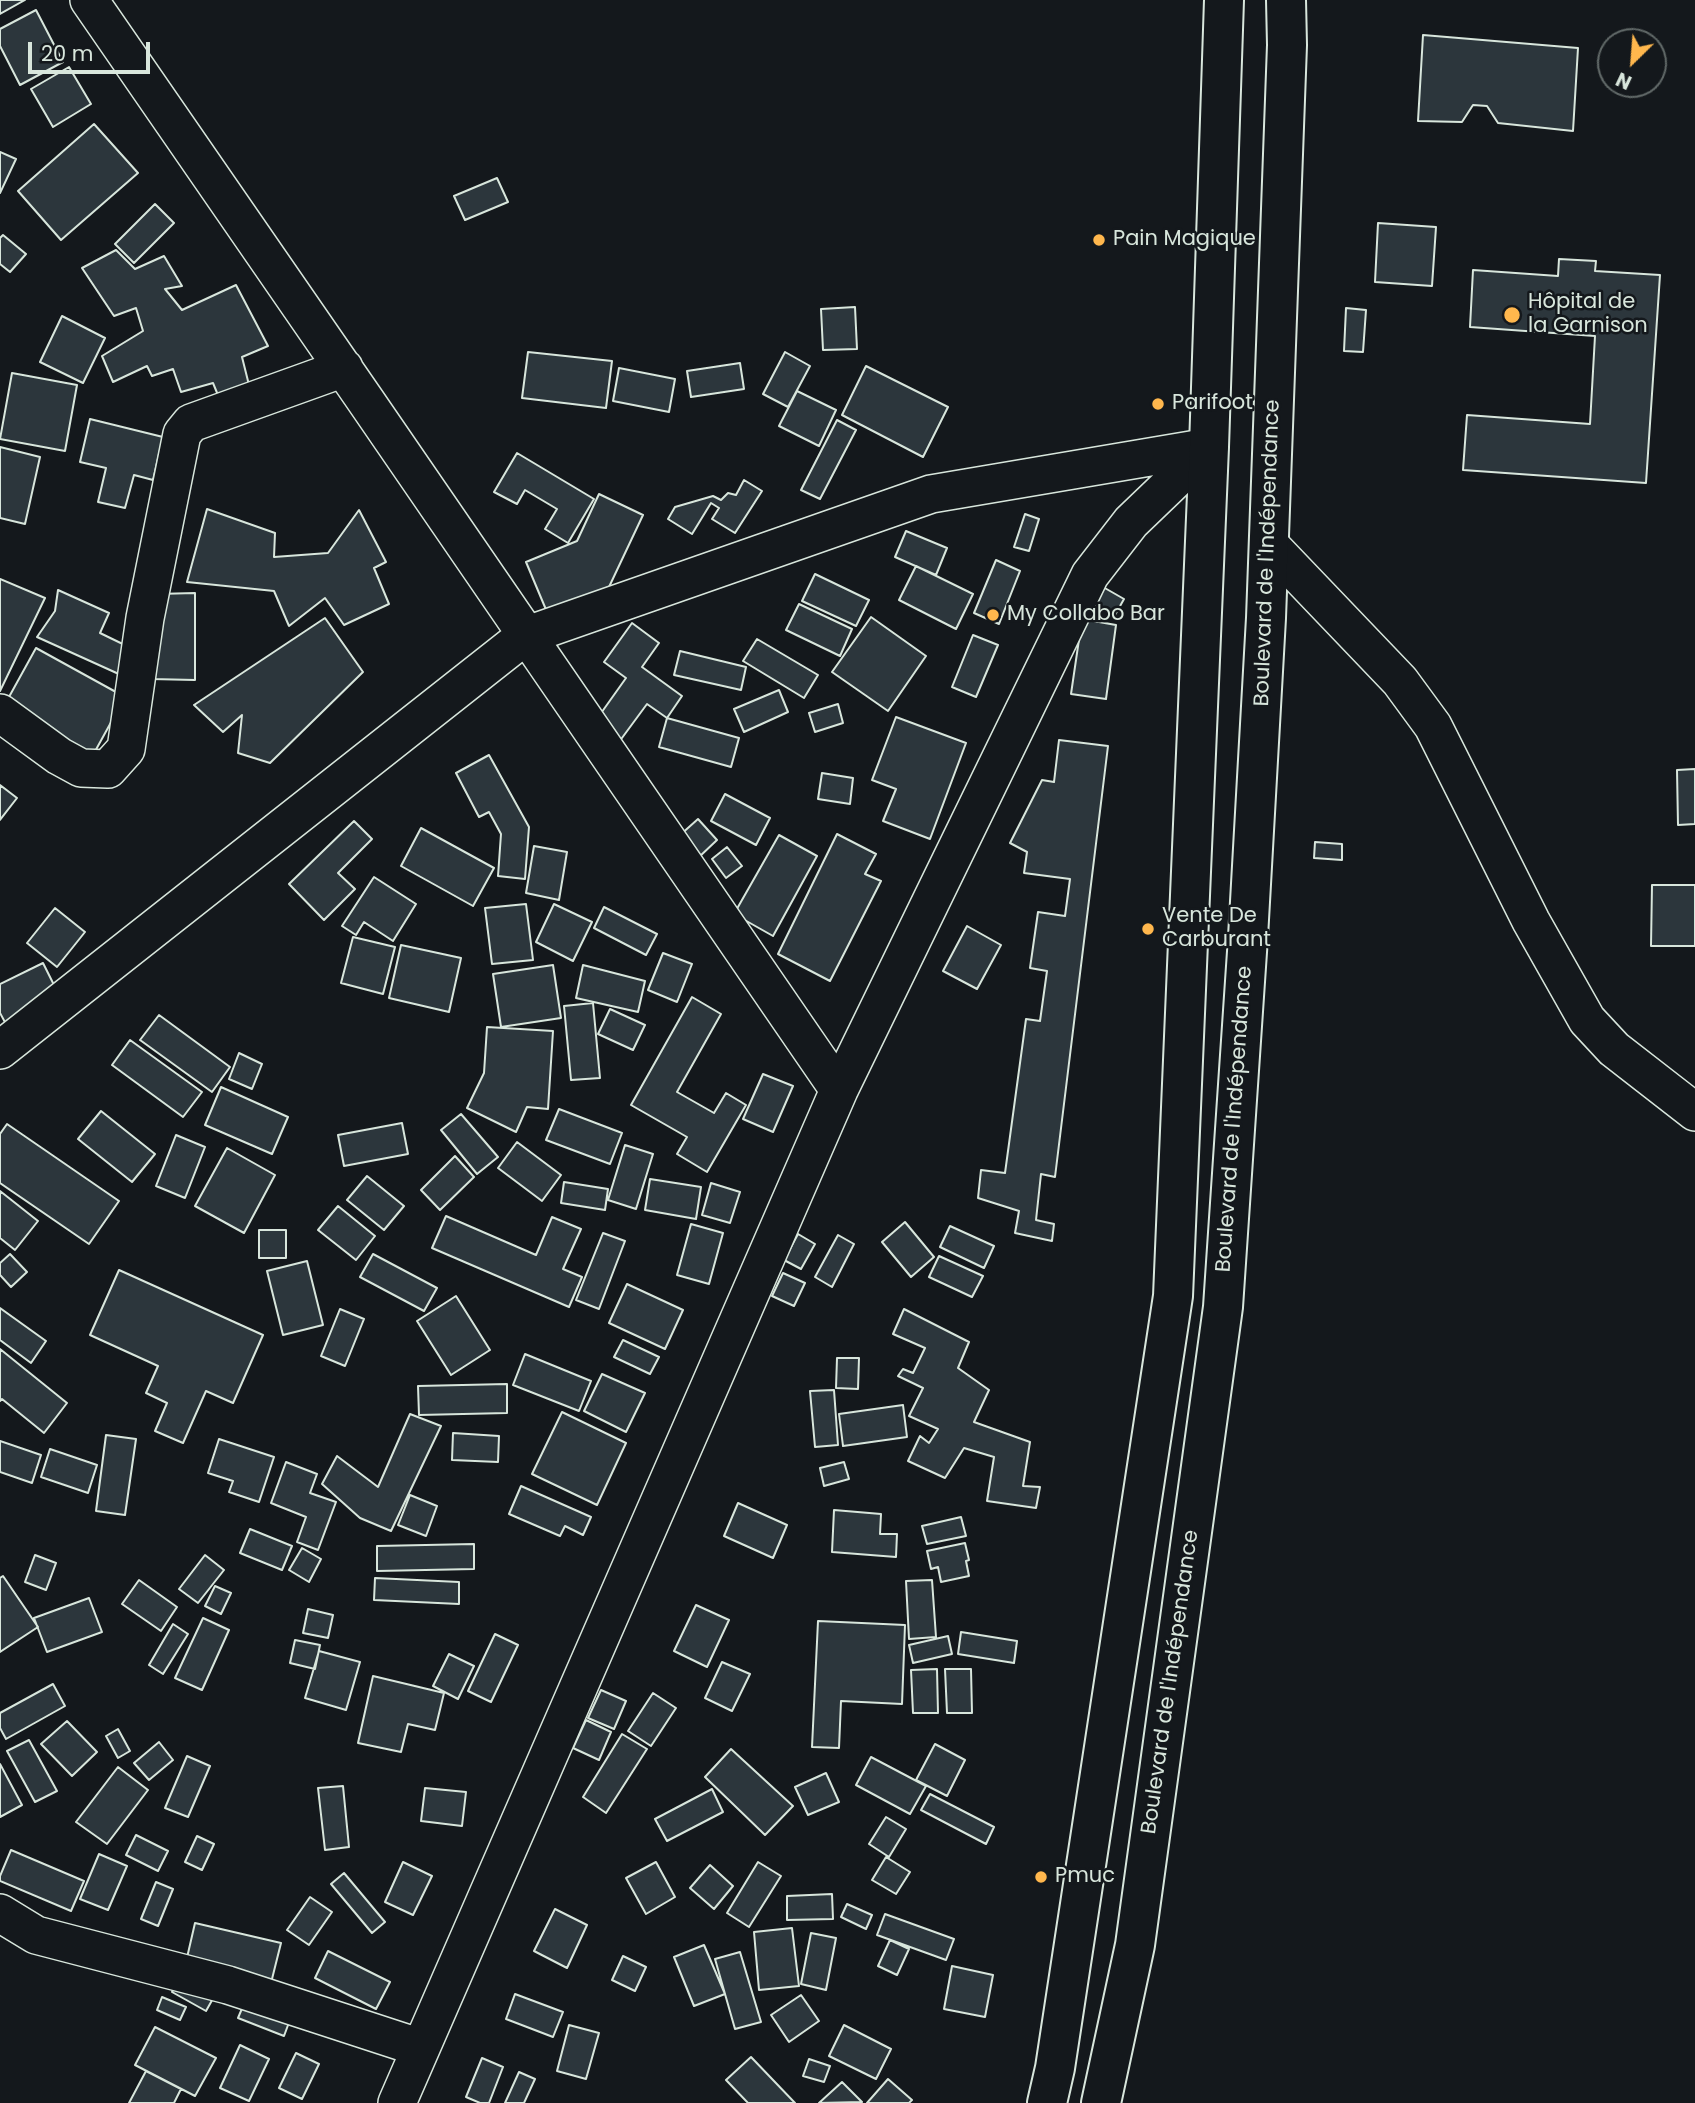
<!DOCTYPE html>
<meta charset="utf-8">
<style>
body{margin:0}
#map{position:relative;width:1695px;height:2103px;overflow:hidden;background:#14181c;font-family:Poppins,sans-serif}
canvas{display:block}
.north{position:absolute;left:1597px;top:28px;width:70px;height:70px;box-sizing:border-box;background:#14181c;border:2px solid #626a69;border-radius:50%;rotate:205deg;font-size:19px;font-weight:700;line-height:28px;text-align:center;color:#d8e6dc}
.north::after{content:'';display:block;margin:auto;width:24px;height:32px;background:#ffb74d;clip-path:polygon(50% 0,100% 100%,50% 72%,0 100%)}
.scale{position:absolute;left:28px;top:42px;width:122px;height:32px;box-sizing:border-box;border:4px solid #d8e6dc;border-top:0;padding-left:9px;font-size:21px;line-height:24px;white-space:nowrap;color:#d8e6dc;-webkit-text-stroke:5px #14181c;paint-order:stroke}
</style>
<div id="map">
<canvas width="1695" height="2103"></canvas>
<div class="north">N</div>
<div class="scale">20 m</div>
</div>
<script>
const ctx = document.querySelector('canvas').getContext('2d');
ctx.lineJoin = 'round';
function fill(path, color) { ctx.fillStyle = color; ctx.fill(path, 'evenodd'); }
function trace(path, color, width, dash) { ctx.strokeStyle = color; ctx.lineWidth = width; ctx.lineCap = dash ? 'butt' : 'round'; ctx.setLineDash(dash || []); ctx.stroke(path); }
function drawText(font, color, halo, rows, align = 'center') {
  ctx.font = font + ' Poppins,sans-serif'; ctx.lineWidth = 5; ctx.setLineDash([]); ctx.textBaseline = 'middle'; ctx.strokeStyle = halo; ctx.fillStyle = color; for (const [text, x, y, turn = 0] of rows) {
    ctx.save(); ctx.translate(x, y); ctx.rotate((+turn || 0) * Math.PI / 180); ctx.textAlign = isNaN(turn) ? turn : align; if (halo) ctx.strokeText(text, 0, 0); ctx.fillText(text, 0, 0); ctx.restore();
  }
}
const building = new Path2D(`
 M0,0h25l-25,14z
 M36,10l27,52 -43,23 -20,-39v-17z
 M1423,35l155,13 -5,83 -75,-8 -11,-17 -14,-1 -11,17 -44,-1z
 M69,67l22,37 -38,23 -22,-38z
 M94,124l44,49 -77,67 -43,-49z
 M0,152l16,7 -16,34z
 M497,178l11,24 -43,18 -11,-24z
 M155,204l19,19 -40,40 -19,-19z
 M1378,223l58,4 -4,59 -57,-4z
 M3,235l23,19 -16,18 -10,-8v-26z
 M116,250l19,19 29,-13 18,30 -17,3 17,21 54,-25 32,61 -26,11 10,40 -30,8 -9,-22 -32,9 -8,-23 -21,7 -5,-10 -34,16 -11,-26 41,-25 -7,-23 -22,8 -32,-48z
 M1559,259l37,2 -1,10 65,4 -14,208 -183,-13 4,-55 123,9 5,-88 -125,-9 3,-57 85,6z
 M855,307l2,42 -34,1 -2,-41z
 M1346,308l20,2 -3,42 -19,-1z
 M62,316l43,22 -22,45 -43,-21z
 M528,352l84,9 -6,47 -84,-10z
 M785,352l25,14 -22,41 -25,-13z
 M740,363l4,26 -53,8 -4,-26z
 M866,366l82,41 -25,50 -81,-42z
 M619,368l56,11 -6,33 -56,-11z
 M12,373l65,12 -12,66 -65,-12z
 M797,391l39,19 -17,36 -40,-20z
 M90,419l73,18 -10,43 -19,-5 -9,33 -27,-6 8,-34 -26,-6z
 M837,420l19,10 -36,69 -19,-9z
 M0,447l40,10 -15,67 -25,-6z
 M517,453l77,46 -26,44 -23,-14 12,-20 -32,-19 -8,14 -23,-12z
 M744,480l18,11 -27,42 -23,-14 7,-11 -8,-5 -19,31 -24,-15 7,-12 38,-11 8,4 7,-7 8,2z
 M599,494l44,21 -34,72 -62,25 -21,-50 51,-21z
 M207,509l68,24 -1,24 54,-4 31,-43 27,52 -12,6 15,36 -45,21 -19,-27 -36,28 -15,-35 -87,-9z
 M1025,514l14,5 -10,32 -15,-4z
 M906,531l41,17 -11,27 -41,-18z
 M996,560l24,11 -21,53 -25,-11z
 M916,566l57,28 -17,35 -57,-29z
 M815,574l54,26 -13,26 -54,-25z
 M0,579l45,19 -45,93z
 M1103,587l21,12 -9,16 -21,-12z
 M58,590l51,23 -9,20 33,16 -12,26 -84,-38 18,-26z
 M195,593v87l-44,-1 6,-85z
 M799,604l53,25 -12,27 -54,-26z
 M871,617l55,39 -38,55 -56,-39z
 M325,618l38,54 -93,91 -32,-10 4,-38 -19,17 -29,-27z
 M1082,619l34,6 -10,74 -35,-5z
 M632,623l27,20 -17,24 40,29 -15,22 -20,-14 -28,38 -25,-19 32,-45 -22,-16z
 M973,635l25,10 -22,52 -24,-10z
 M757,639l61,36 -14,23 -61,-37z
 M36,648l89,49 -32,58 -89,-49z
 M680,651l66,16 -5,23 -67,-15z
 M779,690l9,22 -44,20 -10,-23z
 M838,704l5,19 -28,9 -6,-19z
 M896,717l70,26 -36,96 -47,-18 13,-32 -24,-9z
 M667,718l72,20 -8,29 -72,-20z
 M1059,740l49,6 -53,431 -14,-3 -5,46 18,4 -2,17 -37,-8 4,-22 -41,-13 3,-28 24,3 21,-154 14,2 7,-50 -17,-3 8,-56 27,4 5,-37 -46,-6 3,-21 -17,-9 32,-63 12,2z
 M489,755l40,72 -4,52 -27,-3 3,-42 -12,-22 -10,5 -23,-44z
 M1695,769v55l-17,1 -1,-55z
 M822,773l31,5 -3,26 -32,-5z
 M0,785l17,13 -17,22z
 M725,794l45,24 -14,27 -45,-24z
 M698,819l19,21 -19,18 -19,-22z
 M354,821l18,18 -34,34 17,16 -31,31 -35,-36z
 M421,828l73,40 -21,38 -72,-40z
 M837,834l39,20 -11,20 16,7 -51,100 -52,-27z
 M779,835l38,21 -44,80 -39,-22z
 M1315,842l27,2v16l-28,-2z
 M534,846l33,6 -8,48 -33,-7z
 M727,847l15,19 -16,12 -14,-19z
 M374,877l42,27 -23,37 -29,-19 -8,13 -14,-9z
 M1652,885h43v61h-44z
 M526,904l7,56 -41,4 -7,-56z
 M554,904l38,18 -19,39 -37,-19z
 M604,907l53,27 -11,21 -52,-27z
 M55,908l30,24 -28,35 -30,-24z
 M967,926l34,19 -24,44 -34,-18z
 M353,937l42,10 -12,47 -42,-11z
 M401,945l60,13 -12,54 -60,-14z
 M663,953l29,11 -15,38 -29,-12z
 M43,963l18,36 -54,27 -7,-13v-29z
 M553,965l8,53 -60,9 -8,-53z
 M583,965l62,16 -7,31 -62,-14z
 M692,997l29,17 -44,78 37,21 12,-20 20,12 -39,67 -30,-18 10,-17 -56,-32z
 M593,1003l7,75 -29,2 -7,-74z
 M610,1009l35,16 -12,25 -35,-16z
 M159,1015l71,52 -18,25 -72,-52z
 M487,1027l66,4 -5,78 -21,-2 -11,25 -49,-24 17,-35z
 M130,1040l72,52 -19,25 -71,-52z
 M239,1053l23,11 -10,25 -23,-10z
 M763,1074l30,12 -20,46 -30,-13z
 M221,1087l67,30 -16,37 -67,-29z
 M559,1109l63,24 -12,31 -64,-24z
 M101,1111l54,43 -23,28 -54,-43z
 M461,1114l37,43 -21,17 -36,-44z
 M402,1123l6,31 -64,12 -6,-31z
 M7,1124l112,77 -30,43 -89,-61v-49z
 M176,1135l29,12 -20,51 -29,-12z
 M517,1142l44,33 -19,26 -44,-33z
 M625,1145l28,9 -17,55 -28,-9z
 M227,1148l48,27 -31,58 -49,-27z
 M455,1156l19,21 -34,33 -19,-20z
 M367,1176l37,30 -20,24 -37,-30z
 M650,1179l51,8 -5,32 -51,-9z
 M564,1182l44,7 -3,21 -44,-7z
 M711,1183l29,9 -10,31 -28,-8z
 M0,1191l38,30 -23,29 -15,-12z
 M338,1206l37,30 -19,24 -38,-30z
 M446,1216l90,39 16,-38 29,12 -18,40 19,8 -13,30 -137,-59z
 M905,1222l29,35 -23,20 -29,-35z
 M691,1224l32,9 -14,51 -32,-9z
 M950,1226l44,20 -10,22 -44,-21z
 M259,1230h27v28h-27z
 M603,1233l22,8 -26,68 -23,-9z
 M798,1234l17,10 -14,25 -17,-9z
 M838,1235l16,9 -22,43 -17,-10z
 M10,1254l17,18 -16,15 -11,-12v-12z
 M373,1254l64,34 -13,23 -64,-34z
 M939,1256l44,20 -11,21 -43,-20z
 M307,1261l16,64 -40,10 -16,-64z
 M119,1270l144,65 -30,68 -27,-12 -23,52 -28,-12 12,-28 -21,-10 12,-27 -68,-31z
 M783,1273l22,10 -11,23 -22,-10z
 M627,1284l56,26 -18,39 -56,-26z
 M456,1296l34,54 -39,25 -34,-54z
 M0,1308l46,33 -15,22 -31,-23z
 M340,1309l24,10 -19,47 -24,-10z
 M904,1309l65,33 -11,26 31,22 -15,32 56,20 -7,44 17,1 -4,21 -49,-7 7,-44 -30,-9 -19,30 -37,-17 12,-25 9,7 9,-14 -29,-13 14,-28 -25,-12 5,-7 10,4 12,-25 -32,-14z
 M623,1340l36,17 -9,17 -36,-17z
 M0,1349l67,54 -23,30 -42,-34 -2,2z
 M525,1354l66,27 -12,30 -66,-26z
 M837,1358h22l-1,31 -22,-1z
 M602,1374l43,19 -19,39 -42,-21z
 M507,1384v29l-88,2 -1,-29z
 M834,1390l4,55 -23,2 -5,-56z
 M903,1405l4,32 -64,9 -4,-32z
 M562,1412l64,31 -29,62 -65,-31z
 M410,1414l31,12 -50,105 -31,-13 -38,-34 15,-28 41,31z
 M453,1433l46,3 -1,26 -46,-2z
 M106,1435l30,4 -11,76 -29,-4z
 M219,1439l55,18 -15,45 -30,-10 4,-11 -25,-8z
 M0,1441l41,14 -9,28 -32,-11z
 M50,1449l47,16 -9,28 -47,-16z
 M286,1462l31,12 -7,19 26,9 -18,48 -21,-8 9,-25 -35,-14z
 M844,1462l5,17 -25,7 -4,-18z
 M521,1486l70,31 -8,18 -18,-9 -5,10 -51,-22z
 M410,1495l27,11 -11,30 -28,-11z
 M738,1503l49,22 -14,33 -49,-22z
 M834,1510l47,4 -1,20h17l-1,23 -64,-5z
 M961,1517l5,19 -39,8 -5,-18z
 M250,1529l42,17 -10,24 -42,-17z
 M965,1543l4,17 -3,1 3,15 -28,6 -3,-15 -7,2 -4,-18z
 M474,1544v25l-97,2v-25z
 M302,1548l19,11 -12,23 -20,-12z
 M35,1555l21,8 -10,27 -21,-8z
 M205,1555l19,15 -26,33 -19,-14z
 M3,1576l35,51 -38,25v-74z
 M375,1578l84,4v22l-85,-4z
 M139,1580l38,27 -16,24 -39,-27z
 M932,1580l4,57 -27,2 -3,-58z
 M215,1586l16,7 -10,21 -16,-8z
 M89,1598l13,34 -55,20 -13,-34z
 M696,1605l33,15 -22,47 -33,-16z
 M308,1609l25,6 -5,23 -25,-5z
 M203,1618l26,12 -27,60 -27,-12z
 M818,1621l87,4 -3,79 -61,-3 -2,47 -27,-1z
 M173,1624l15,10 -25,40 -14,-9z
 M961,1632l56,9 -3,22 -56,-9z
 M495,1634l23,11 -27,57 -23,-11z
 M948,1636l4,18 -39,9 -4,-18z
 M295,1640l25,5 -5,24 -25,-6z
 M319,1651l41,11 -14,48 -41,-12z
 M449,1654l25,12 -16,33 -25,-13z
 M722,1662l28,12 -18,37 -27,-13z
 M937,1669l1,44h-25l-2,-43z
 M945,1669h26l1,44h-25z
 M373,1676l71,17 -9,37 -27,-6 -7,28 -43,-9z
 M53,1684l12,22 -59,33 -6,-11v-15z
 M601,1690l25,11 -12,28 -26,-11z
 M653,1693l23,15 -25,38 -23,-15z
 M586,1720l25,12 -12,28 -26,-12z
 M67,1721l30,31 -25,24 -31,-32z
 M118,1729l12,22 -12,7 -12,-22z
 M622,1734l25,15 -41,64 -23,-16z
 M29,1740l28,51 -22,11 -28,-51z
 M159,1742l14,18 -24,20 -15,-17z
 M935,1744l30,16 -18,36 -31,-16z
 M731,1749l62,57 -28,29 -60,-58z
 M187,1756l23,10 -22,51 -23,-9z
 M871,1757l55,29 -16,28 -54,-29z
 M0,1764l22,41 -22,12z
 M118,1767l30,23 -41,54 -31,-22z
 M826,1773l13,29 -31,13 -13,-28z
 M343,1786l6,61 -24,3 -7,-62z
 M425,1788l41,4 -4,34 -41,-5z
 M712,1789l11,23 -56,29 -12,-22z
 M930,1794l64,33 -8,17 -65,-34z
 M886,1817l20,12 -17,28 -20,-13z
 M136,1835l32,16 -10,20 -32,-16z
 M197,1836l17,8 -12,26 -17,-8z
 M11,1850l73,31 -13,30 -71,-30v-5z
 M99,1854l28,12 -19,44 -28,-11z
 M886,1857l24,15 -14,22 -24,-14z
 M403,1862l29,14 -19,39 -28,-13z
 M656,1862l19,35 -29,17 -20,-36z
 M758,1862l23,14 -32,51 -22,-14z
 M710,1865l23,21 -19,23 -24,-21z
 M344,1873l41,49 -13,11 -41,-49z
 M156,1882l17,7 -15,37 -17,-7z
 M832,1894l1,25 -46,1v-24z
 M310,1897l22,15 -23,33 -22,-15z
 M847,1904l25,11 -6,14 -25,-12z
 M555,1909l32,16 -20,43 -33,-17z
 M885,1914l69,25 -8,21 -69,-25z
 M195,1923l86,20 -10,40 -85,-21z
 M792,1928l7,58 -40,4 -5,-58z
 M811,1933l25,5 -10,52 -25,-6z
 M890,1940l19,9 -12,26 -19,-9z
 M704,1945l21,49 -31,12 -20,-49z
 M328,1951l62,31 -14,27 -61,-31z
 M740,1952l21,70 -26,7 -20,-70z
 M623,1956l23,11 -11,24 -23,-11z
 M952,1966l41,9 -8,42 -41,-8z
 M181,1976l34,19 -9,16 -34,-19z
 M515,1994l48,18 -10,25 -47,-18z
 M801,1995l18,26 -30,21 -18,-27z
 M162,1997l24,10 -6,13 -23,-10z
 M246,1999l45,18 -7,19 -46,-18z
 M569,2025l30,8 -13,46 -29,-8z
 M844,2025l47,24 -15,30 -47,-23z
 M155,2027l61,31 -21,38 -60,-31z
 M240,2045l29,14 -20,42 -29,-13z
 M296,2053l23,11 -17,35 -23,-11z
 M751,2057l44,46h-47l-22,-23z
 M482,2058l21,9 -14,36h-9l-14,-6z
 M809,2059l21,7 -6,16 -21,-6z
 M146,2071l35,18 -7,14h-45z
 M519,2072l16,7 -11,24h-19z
 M888,2079l24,21 -3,3h-42z
 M842,2082l20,20 -43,1z`);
fill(building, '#2c363c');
trace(building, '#d8e6dc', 2);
const minor = new Path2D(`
 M89,0c252,362 499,727 750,1090
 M1269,544l131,137 33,45 98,195 56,99 27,29 81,63
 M0,713l59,43 22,12 27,1 18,-20 19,-131 37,-184 9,-11 153,-55
 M0,1050l525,-414 406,-142 278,-47
 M0,1913l36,22 192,50 193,63
 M397,2103l442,-1013 251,-515 41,-53 49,-47 28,-5`);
const secondary = new Path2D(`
 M1047,2103l8,-35 118,-772 36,-849 15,-447
 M1101,2103l34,-158 88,-638 25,-370 18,-319 21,-573 -1,-45`);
trace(minor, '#d8e6dc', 40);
trace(secondary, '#d8e6dc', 42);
trace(minor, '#14181c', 37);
trace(secondary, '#14181c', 38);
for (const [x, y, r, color] of [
 [1099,240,7,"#ffb74d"],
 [1512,315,9,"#ffb74d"],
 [1158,404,7,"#ffb74d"],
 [993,615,7,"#ffb74d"],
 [1148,929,7,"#ffb74d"],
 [1041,1877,7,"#ffb74d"]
]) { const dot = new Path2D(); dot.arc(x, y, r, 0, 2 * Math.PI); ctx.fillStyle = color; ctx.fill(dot); trace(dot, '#14181c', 2.5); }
drawText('21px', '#d8e6dc', '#14181c', [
 ["Pain Magique",1113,240],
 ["Hôpital de",1528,303],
 ["la Garnison",1528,327],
 ["Parifoot",1172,404],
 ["My Collabo Bar",1007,615],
 ["Vente De",1162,917],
 ["Carburant",1162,941],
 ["Pmuc",1055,1877]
], 'left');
drawText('21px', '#d8e6dc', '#14181c', [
 ["Boulevard de l'Indépendance",1268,553,-88],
 ["Boulevard de l'Indépendance",1235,1119,-86],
 ["Boulevard de l'Indépendance",1171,1682,-82]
]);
</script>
